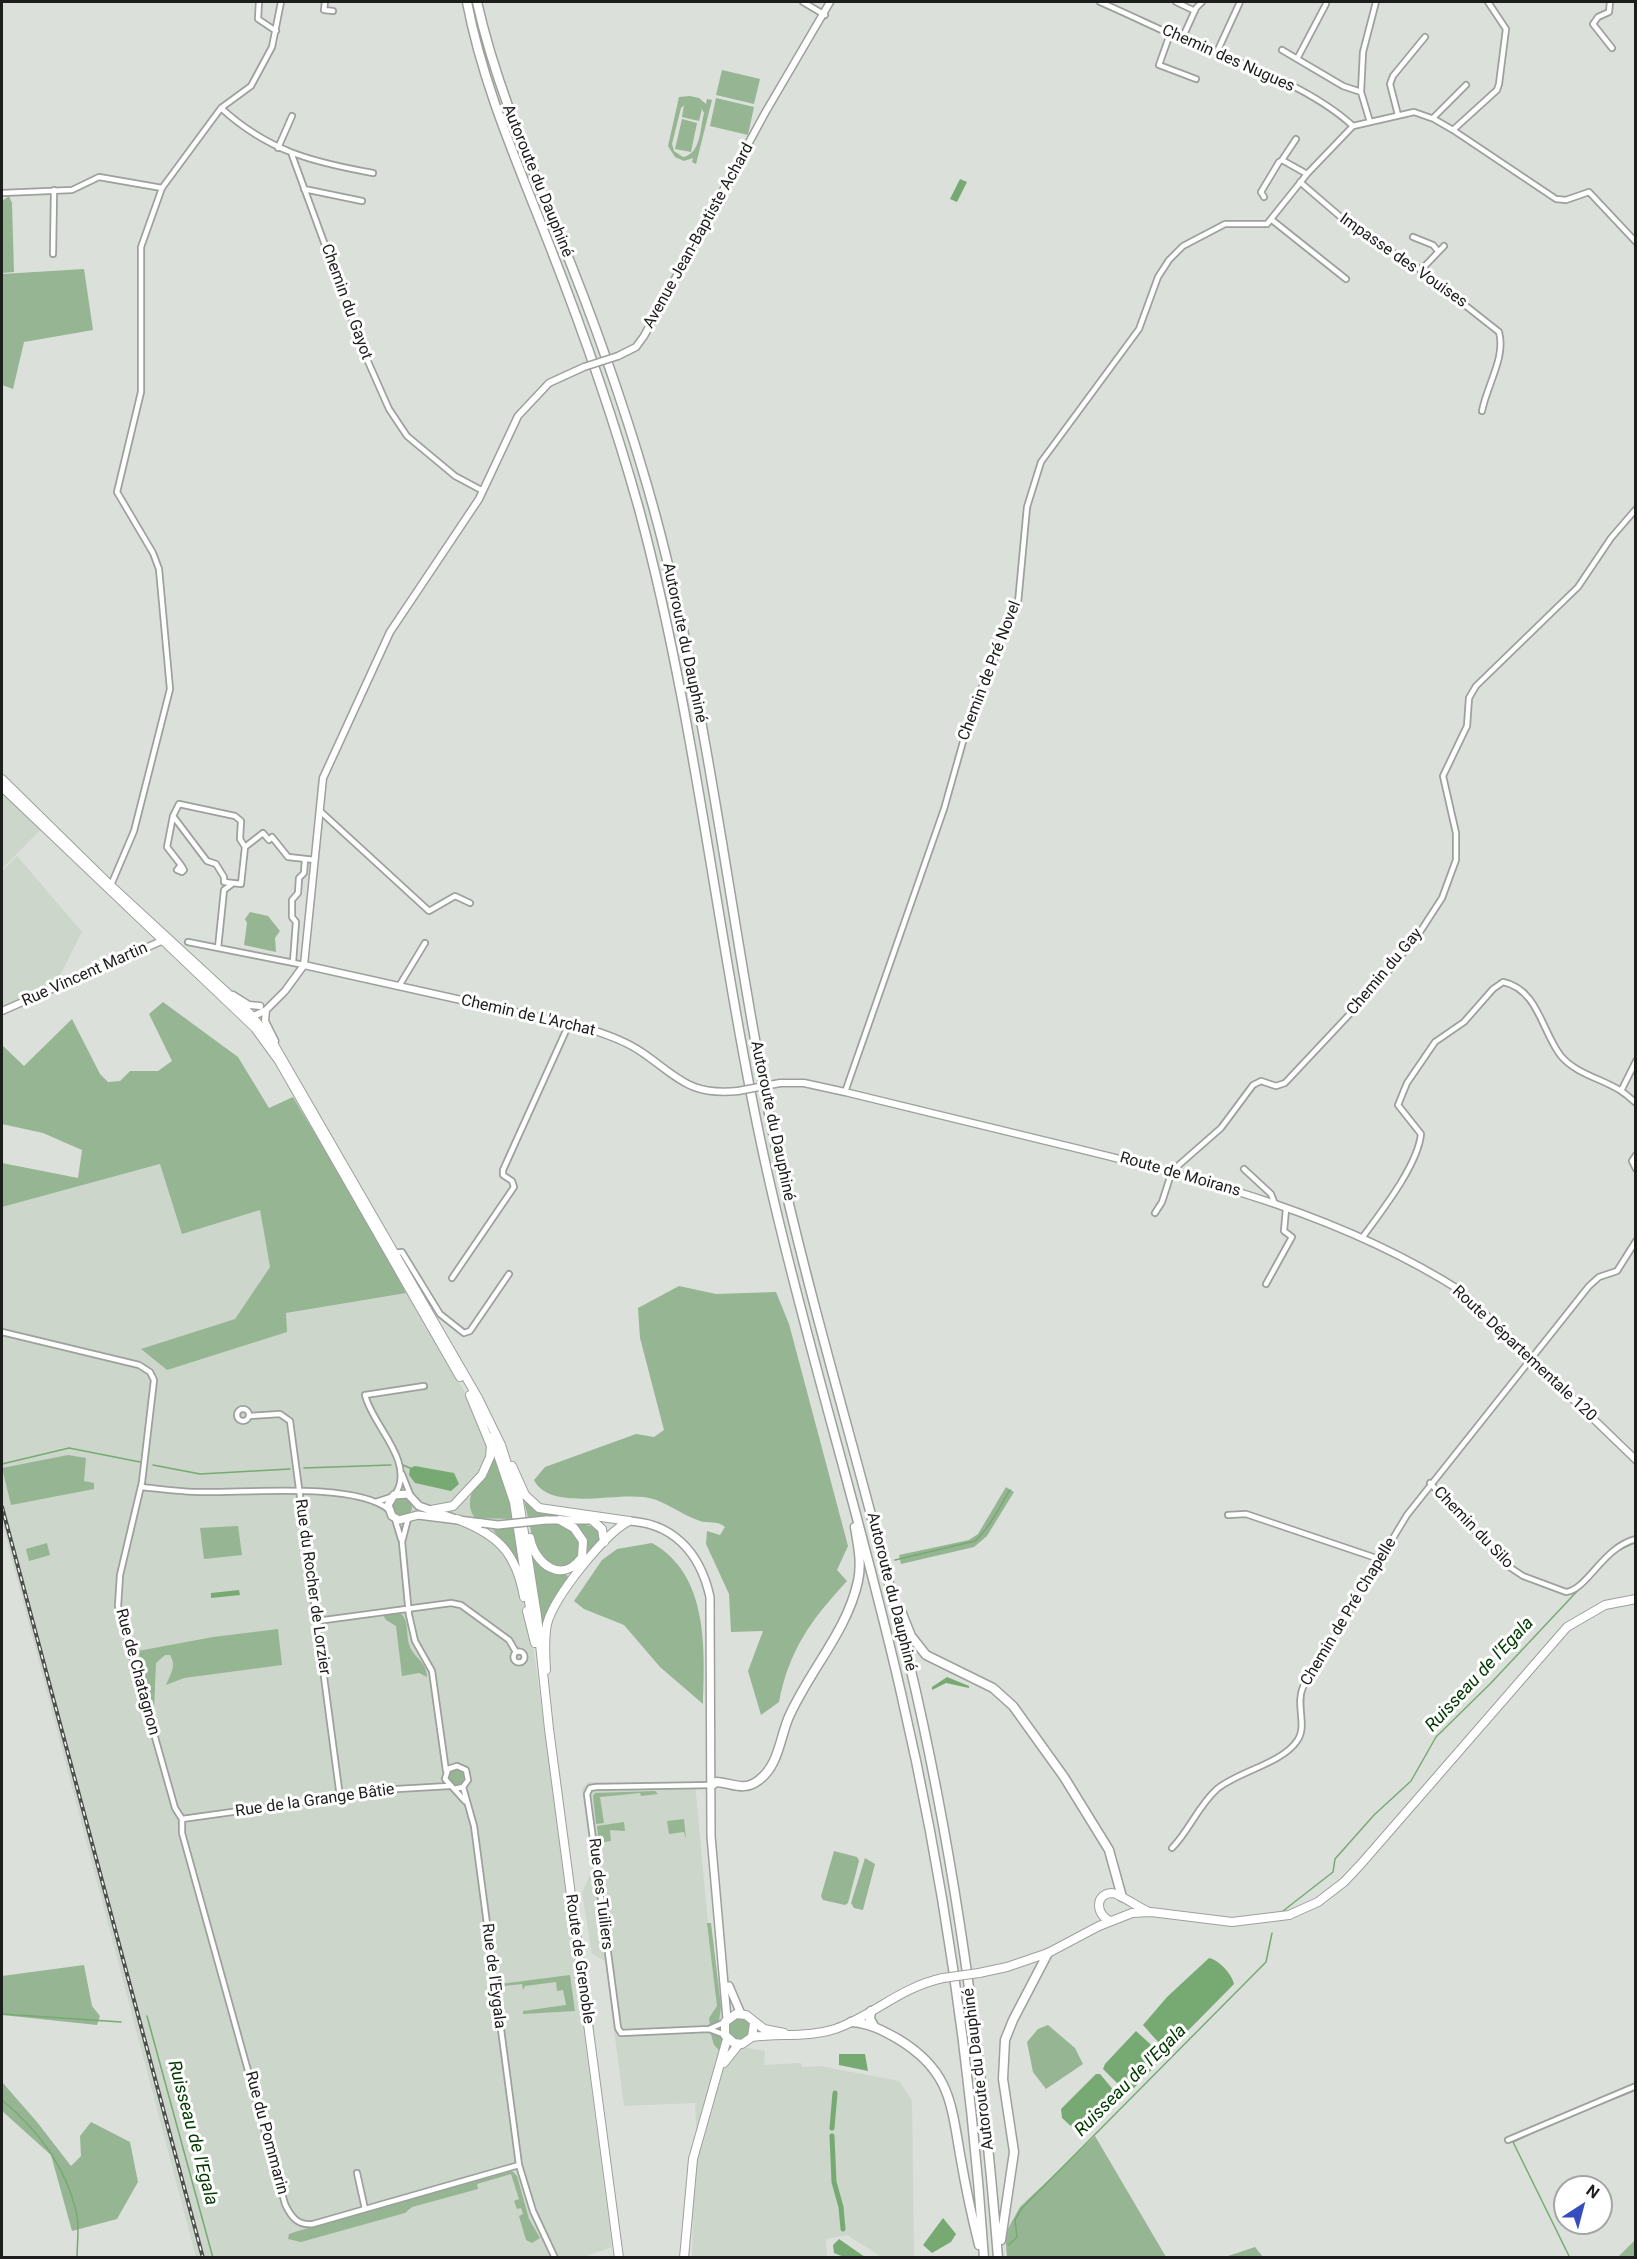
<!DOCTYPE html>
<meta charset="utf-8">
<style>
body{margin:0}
#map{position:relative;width:1637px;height:2259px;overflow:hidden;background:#dbe0db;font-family:Roboto,sans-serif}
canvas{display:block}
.frame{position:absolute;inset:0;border:3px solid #1c1e1c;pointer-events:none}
.north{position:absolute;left:1553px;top:2175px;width:60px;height:60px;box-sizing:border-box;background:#fff;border:2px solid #a4a5a4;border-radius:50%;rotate:36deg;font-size:16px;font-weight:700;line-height:24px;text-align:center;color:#1c1e1c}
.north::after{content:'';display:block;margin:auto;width:21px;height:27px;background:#374dbf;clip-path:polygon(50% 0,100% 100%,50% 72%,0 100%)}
</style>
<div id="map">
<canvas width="1637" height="2259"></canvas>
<div class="frame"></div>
<div class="north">N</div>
</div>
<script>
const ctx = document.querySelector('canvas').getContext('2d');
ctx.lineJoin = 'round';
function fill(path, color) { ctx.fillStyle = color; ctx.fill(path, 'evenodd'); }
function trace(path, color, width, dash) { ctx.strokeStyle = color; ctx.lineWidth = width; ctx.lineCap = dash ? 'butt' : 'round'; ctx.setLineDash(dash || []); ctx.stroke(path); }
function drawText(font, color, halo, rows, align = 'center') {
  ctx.font = font + ' Roboto,sans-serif'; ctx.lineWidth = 6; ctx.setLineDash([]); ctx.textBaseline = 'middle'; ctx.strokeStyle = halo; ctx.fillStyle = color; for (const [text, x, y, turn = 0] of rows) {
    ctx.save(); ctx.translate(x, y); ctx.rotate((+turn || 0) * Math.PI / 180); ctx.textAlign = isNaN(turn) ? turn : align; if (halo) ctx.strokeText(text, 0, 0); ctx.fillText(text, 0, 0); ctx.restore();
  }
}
fill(new Path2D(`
 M2,789l40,39 -40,41z
 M17,856l65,76 -27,53 -53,22v-136z
 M161,1164l99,46 10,57 -35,52 -93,31 25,20 119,-57 120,-21 83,141 21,62 13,72 89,680 -31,11 -385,-1 -194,-735v-315z
 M588,1782l107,1 13,140 15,91 -2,8 10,23 34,6 -1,14 37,-2 1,4 18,-1 79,15 13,19 2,157h-32l-35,-22 -21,4 1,18h-135l2,-72 4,-26 -3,-56 -71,3 -19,-145 -13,-7 -10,-61 9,-21 1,-14 -10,-69z`), '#ccd6cb');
fill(new Path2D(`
 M722,70l38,9 -6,25 -38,-9z
 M690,96l9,2 7,6 1,-5 5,1 -16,64 -4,-2 1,-4 -9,3 -9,-4 -7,-11 11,-49zM690,100l-6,5 -2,12 17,4 3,-12 -4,-7 6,11c-4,15 -3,41 -21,44l-9,-6 -2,-7 9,-36z
 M716,98l38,9 -6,28 -38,-9z
 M682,119l15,4 -6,29 -16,-3z
 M9,196l3,7 2,69 -12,1v-72z
 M84,269l9,61 -69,12 -11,47 -11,-4v-111z
 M250,912l18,4 12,15 -5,7 1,14 -32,-7 3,-22 -2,-4z
 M163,1002l75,55 31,51 24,-11 79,132 34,64 -120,20 1,19 -120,38 -26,-21 94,-30 35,-52 -10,-57 -78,24 -22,-70 -158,43v-44l76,15 4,-28 -39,-17 -41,-9v-79l22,21 48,-47 28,55 8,8 12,-1 10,-10h28l14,-10 -23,-47z
 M679,1286l37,8 60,-2 13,32 59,222 -11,24 10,11c-36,39 -58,69 -68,121l-18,13 -13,-44 15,-40 -32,1 -2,-38 -23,-50 1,-13 13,4 5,-8c-8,-6 -12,-4 -21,-5 -21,-5 -39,-23 -61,-25 -30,-4 -94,14 -109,-17l11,-13 91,-33 18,3 10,-7 -24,-92 -2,-30z
 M68,1455l18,3 -2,23 10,2v6l-83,16 -9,-37z
 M497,1455l18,64 -40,-1c-15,-19 7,-44 18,-61z
 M1006,1487l8,5 -27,44 -13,11 -73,17 -2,-9 70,-15 9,-6z
 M523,1496l4,5 54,16 -53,1z
 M392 1507a10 10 0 1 1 20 0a10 10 0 1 1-20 0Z
 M574,1523l23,4 5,12 -19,21 4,-18z
 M559,1524c27,9 28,39 -2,45 -18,-11 -24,-21 -27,-43z
 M238,1526l4,29 -38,4 -4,-31z
 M517,1527l10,65 -18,-43 -16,-19z
 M47,1543l3,12 -21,6 -3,-12z
 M652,1543c56,31 53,104 51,161l-43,-37 -36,-42 -40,-16 -10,-8 28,-41 15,-11z
 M533,1557c13,15 17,12 34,18l2,4 -27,50 -11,-69z
 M400,1613c9,6 6,21 9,31 4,14 18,17 18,33l-8,-4 -17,3 -6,-50 -10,-6 -3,-5z
 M278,1629l4,36 -98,13 -18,7c4,-10 11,-19 4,-30h-5l-9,8 -2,47 -16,-59 75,-14z
 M448 1777a8 8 0 1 1 16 0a8 8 0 1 1-16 0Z
 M655,1791l3,3 -17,2 -1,-3 -40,4 4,26 -8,1 -3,-28 2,-3z
 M684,1819l2,20 -2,-7 -15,2 -2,-13z
 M624,1822l1,9 -15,-1 1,11 -12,2 -2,-17z
 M834,1851l23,6 2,4 -11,42 -3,2 -22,-5 -2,-4z
 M865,1858l10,6 -12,46 -9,-2 -3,-5z
 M707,1923h4l10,84 -2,14 -9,5 -1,-8 8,-12z
 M84,1965l8,41 8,10 -3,9 -95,-10v-39z
 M570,1975l5,36 -52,3v-3l43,-6 -3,-15 -6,1 -1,-9 -31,4 -2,4 -1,-6 -18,2 -4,4v-6z
 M728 2029a11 11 0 1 1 22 0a11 11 0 1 1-22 0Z
 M1048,2025l27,23 8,16 -37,25 -13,-17 -6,-30 11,-13z
 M710,2031l14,8 -1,15 -9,-9z
 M2,2082l35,40 34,44 10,-10 -1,-20 11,-14 39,20 8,40 -21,37 -45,12 -21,-76 -49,-44z
 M1095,2136l71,121h-159l-2,-23 15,-27z
 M512,2171l5,5 12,43 11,19 -8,5 -6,-3 -7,-24 4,-2 -2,-6 -4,1 -3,-8 5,-2 -8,-25 -34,10 1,5 -66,18 -7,6 -104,29 -13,-3 1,-5 9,-3z
 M1635,2240v17h-17z
 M1255,2247l8,10h-38z`), '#96b592');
fill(new Path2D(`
 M960,179l7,3 -10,20 -7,-3z
 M415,1466l39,7 5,11 -8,7 -36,-8 -6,-8 1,-7z
 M239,1590l1,5 -29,3v-5z
 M947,1677l22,9v2l-23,-5 -14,7v-3z
 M1209,1958c10,2 23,16 25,26l-67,68 -24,-27 24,-28z
 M1136,2031l24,22 2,6 -28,29 -9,3 -22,-22 2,-5z
 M839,2054h26l3,17 -29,-6z
 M1096,2074h4l21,25 -39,37 -20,-18 -1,-9z
 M943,2218l13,16 -5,8 -19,11 -9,-8z
 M839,2239l26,18h-21l-10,-4 -1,-8z`), '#77aa72');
trace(new Path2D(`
 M2,1464l67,-16 71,14
 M153,1465l47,9 90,-5
 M403,1465l7,3
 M304,1468l87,-3
 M895,1560l80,-19c14,-12 25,-35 35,-51
 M1606,1561l11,-10 19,-9
 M1283,1911l50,-39 2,-13 39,-44 37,-34 25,-44 54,-53 92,-98
 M2,2014l119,8
 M147,2016l66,242
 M2,2100c35,29 63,65 74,111 4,14 1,32 1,47
 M1570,2116l66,-26
 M1551,2124l-38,18 57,116
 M1009,2245l8,-8 -2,-17 7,-12 244,-246 6,-29`), '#77aa72', 1.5);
trace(new Path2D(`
 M832,2128l3,-35
 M832,2136l2,46 7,25 2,22`), '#77aa72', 5);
const minor = new Path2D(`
 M259,2l-1,17 18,12
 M325,2l-1,8 9,1
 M803,2l22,13
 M1100,2c28,12 56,26 84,38 56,23 124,45 169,86
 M1176,2l19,9
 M1610,2l-1,10 -11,5 -5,7 19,24
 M1170,34l-11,31 37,14
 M1182,39l14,-31 6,-6
 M1282,50l61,36 18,6
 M1217,52l23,-50
 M1297,59l29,-55
 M221,108c47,43 91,54 152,65
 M1398,115l-8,-31 3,-8 32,-39
 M1433,118l33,-33
 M1370,122l-9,-30 2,-40 13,-50
 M1353,126l61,-14 20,7 19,11 103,69 10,1 23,-8 47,50
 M1453,130l44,-40 2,-6 7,-55 -18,-27
 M278,148l14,-32
 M292,155l74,202 23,52 18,27 48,40 28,15
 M1282,160l14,-21
 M1300,182l43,37 31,22 44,27 81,64c7,25 -12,53 -17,79
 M304,189l58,12
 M2,193l70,-3 27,-13 63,11
 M1264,197l-3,-5 18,-30 3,-2 25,14
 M1272,220l74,59
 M1413,237l20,8 5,6
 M53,254l1,-64
 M1421,270l23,-24
 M179,804l56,12 6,5 -1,18 5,8 -4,37 -17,-2v-5l-8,-13 -9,-3 -34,-45z
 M320,811l109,100 26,-15 15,7
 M173,816l-6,31 14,18 -4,5 5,2 2,-2 -3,-5
 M245,847l18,-14 6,7 3,-3 16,20 27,3
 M111,885l23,-54 36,-142 -11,-120 -6,-16 -36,-61 24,-100v-145l21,-59 59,-80 30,-22 21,-39 9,-45
 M188,942l116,23
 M218,948l6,-58 8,-6
 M293,962l3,-40 -4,-5v-17l6,-7 1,-15 5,-5 1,-14
 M399,986l26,-43
 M1621,1091l15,-30
 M845,1092l99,-283 28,-99 46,-107 9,-96 14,-45 98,-133 19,-52 11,-17 14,-14 42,-22h42l40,-50 46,-48
 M1636,1155l-4,6 4,8
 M1244,1169l27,25 4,10
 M1155,1213l7,-11 10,-31 49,-43 32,-43 8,-4 15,5 9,-3 92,-98 41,-50 24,-37 14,-38v-27l-13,-57 24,-50 2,-28 7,-12 102,-99 33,-49 25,-29
 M1362,1238c19,-26 56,-73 59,-104l-23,-29 9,-22 28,-41 29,-20 29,-33 10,-7c35,7 39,50 58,74 15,18 42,23 60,35 5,3 10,8 15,12
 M393,1253l9,-1 38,62 24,19 6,-2 39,-57
 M452,1278l62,-91 -2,-6 -9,-6v-5l66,-146
 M1266,1284l26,-47 -8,-6 2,-22
 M2,1332l137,33 11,7 4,8 -12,102 -22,93 -2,31 57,202 7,11v14l103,371c6,13 13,22 28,20l206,-59
 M237 1415a6 6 0 1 1 12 0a6 6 0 1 1-12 0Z
 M249,1416l31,-2 10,7 50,376
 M402,1474l8,20
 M1430,1483l78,83 15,10 43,16c21,-2 37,-45 70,-53
 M141,1487c20,2 40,5 60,5 45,1 152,-10 187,17
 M396,1493c19,-32 -24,-68 -31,-98l59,-9
 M376,1502l15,-5
 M1228,1515l18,-1 133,45
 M395,1519l6,20
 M408,1519l-6,23 7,73 6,26 17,30 14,100
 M317,1621l134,-18 10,2 48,35 7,12
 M513.5 1657a5.5 5.5 0 1 1 11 0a5.5 5.5 0 1 1-11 0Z
 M712,1785l-116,2 -6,1 -3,6 31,234 3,5 88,-4 16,-7
 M463,1787l11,39 45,339 14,46 22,47
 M454,1789l9,-2 5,-7 -2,-10 -9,-4 -9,3 -3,10 20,22
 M182,1819l215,-30 52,-3
 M1172,1848c17,-17 26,-42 45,-59 22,-18 64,-25 80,-48 11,-15 -2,-36 6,-54l104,-172 182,-229 10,-9 18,-6 19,-30
 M709,2029l16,6
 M1508,2140l128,-54
 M357,2173l8,36`);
const tertiary = new Path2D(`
 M618,356l18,-9 8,-11 121,-223 65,-111
 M304,965l283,63c20,7 39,13 56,25 36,25 47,43 95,38
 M233,995l16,10 11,1
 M266,1010l-1,11 10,20
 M2,1011l164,-72
 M250,1018l16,-8 19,-19 19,-26 19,-187 67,-146 89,-133 39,-83 31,-33 35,-16
 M780,1083h24l41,9c78,19 156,38 234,57 132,32 266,68 382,142l175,169`);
const secondary = new Path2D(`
 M453,1518l-34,-12 -11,-12 -14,1 -6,10 4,11 7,4 19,-5 64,8
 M546,1520h49
 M624,1521c48,0 76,31 86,76l1,239 16,183
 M729,1986l12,28`);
const primary = new Path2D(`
 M2,779l108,106 140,129 20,24 208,360 23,47 18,56 18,115 12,113 70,529
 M2,787l253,241 24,33 181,316
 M492,1437l22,65 17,113
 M512,1466l13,29 14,13 90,13
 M431,1510l22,-4 29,-31 8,-18 1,-11 -21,-51
 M457,1519c41,16 59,33 67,78
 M592,1520l10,9 2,13
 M530,1538c5,26 32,47 52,19l1,-16 -9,-13 -14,-8
 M527,1611l8,32
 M546,1670c-1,-15 -2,-31 1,-46 7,-27 57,-90 82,-103
 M1110,1921c-14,-6 -16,-27 2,-28 6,0 26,14 35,18
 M979,1973l28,-6 41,-14 51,-27 33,-13 19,-1 81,10 57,-7 29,-13 26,-20 17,-18 206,-237 38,-22 31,-6
 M754,2023l-2,14 -10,7 -8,-1 -9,-8v-13l11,-8 10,1 18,14 20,4
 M752,2037c28,-4 55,1 83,-8 40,-14 63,-41 108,-51
 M724,2063l15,-19
 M684,2258l9,-99 34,-120`);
const motorway = new Path2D(`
 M467,2c16,84 51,162 82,242 34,87 65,175 90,265 60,222 80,452 131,675 39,171 92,338 131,509 43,185 70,374 83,565
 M477,2c18,80 50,154 81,230 34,83 64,167 89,253 64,221 83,452 132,676 40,178 96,353 137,531 42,186 67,375 82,566
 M901,1611l10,25 15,19 67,33 20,18 51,71 45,73 13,47
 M712,1785l4,-3c17,1 28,10 43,-2 19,-14 21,-41 29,-61 20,-47 59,-87 70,-138 4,-18 0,-36 -3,-54
 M871,2011l-1,8 4,7
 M851,2022c18,1 31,8 47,17 53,32 53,65 63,121 5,29 11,57 18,85
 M1001,2240l13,-88 -11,-73 2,-39 8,-20 35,-67`);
trace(minor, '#9ca19c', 8);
trace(tertiary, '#9ca19c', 9);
trace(secondary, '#9ca19c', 10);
trace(primary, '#9ca19c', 10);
trace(motorway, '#9ca19c', 11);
trace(minor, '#fff', 4.5);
trace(tertiary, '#fff', 6);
trace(secondary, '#fff', 7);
trace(primary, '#fff', 8);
trace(motorway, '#fff', 8);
const rail = new Path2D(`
 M2,1507l201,751`);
trace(rail, '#4d504d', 4);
trace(rail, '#fff', 1.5, [4.5]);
const tertiaryBridge = new Path2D(`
 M584,367l34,-11
 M738,1091l42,-8`);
const secondaryBridge = new Path2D(`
 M482,1523l16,2 48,-5`);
const primaryBridge = new Path2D(`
 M943,1978l36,-5`);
trace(tertiaryBridge, '#9ca19c', 9, []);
trace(secondaryBridge, '#9ca19c', 10, []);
trace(primaryBridge, '#9ca19c', 10, []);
trace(tertiaryBridge, '#fff', 6);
trace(secondaryBridge, '#fff', 7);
trace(primaryBridge, '#fff', 8);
drawText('16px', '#1c1e1c', '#fff', [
 ["Chemin des Nugues",1228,59,24],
 ["Autoroute du Dauphiné",537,181,68],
 ["Avenue Jean-Baptiste Achard",699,236,-61],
 ["Impasse des Vouises",1403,261,35],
 ["Chemin du Gayot",346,302,70],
 ["Autoroute du Dauphiné",684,643,78],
 ["Chemin de Pré Novel",990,671,-69],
 ["Chemin du Gay",1385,972,-50],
 ["Rue Vincent Martin",85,975,-24],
 ["Chemin de L'Archat",528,1016,13],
 ["Autoroute du Dauphiné",772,1121,78],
 ["Route de Moirans",1180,1175,16],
 ["Route Départementale 120",1524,1354,43],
 ["Chemin du Silo",1473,1528,46],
 ["Rue du Rocher de Lorzier",312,1587,82],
 ["Autoroute du Dauphiné",891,1592,76],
 ["Chemin de Pré Chapelle",1349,1612,-59],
 ["Rue de Chatagnon",137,1672,75],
 ["Rue de la Grange Bâtie",315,1801,-8],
 ["Rue des Tuiliers",600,1894,83],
 ["Route de Grenoble",579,1959,82],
 ["Rue de l'Eygala",493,1976,83],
 ["Autoroute du Dauphiné",979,2069,-97],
 ["Rue du Pommarin",266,2133,75]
]);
drawText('italic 18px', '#023900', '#fff', [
 ["Ruisseau de l'Egala",1480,1675,-47],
 ["Ruisseau de l'Egala",1131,2081,-45],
 ["Ruisseau de l'Egala",192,2133,75]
]);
</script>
